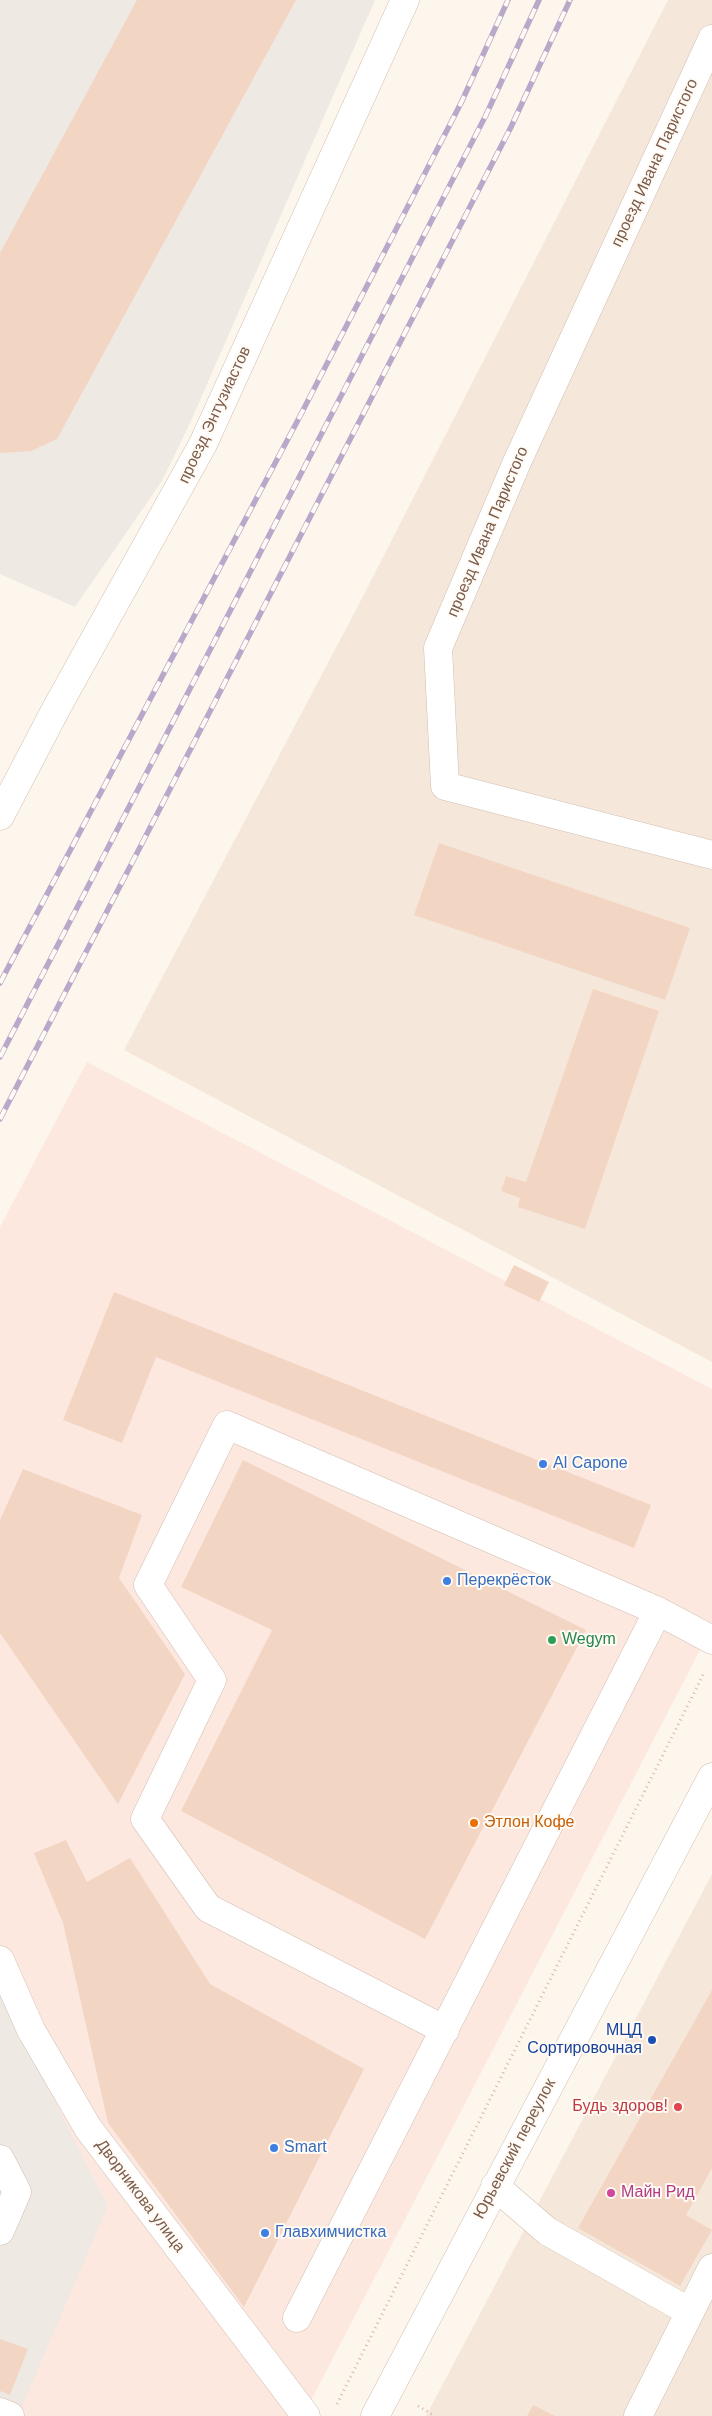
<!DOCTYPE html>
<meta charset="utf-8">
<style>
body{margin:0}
canvas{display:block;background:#fdf6ec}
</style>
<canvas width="712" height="2416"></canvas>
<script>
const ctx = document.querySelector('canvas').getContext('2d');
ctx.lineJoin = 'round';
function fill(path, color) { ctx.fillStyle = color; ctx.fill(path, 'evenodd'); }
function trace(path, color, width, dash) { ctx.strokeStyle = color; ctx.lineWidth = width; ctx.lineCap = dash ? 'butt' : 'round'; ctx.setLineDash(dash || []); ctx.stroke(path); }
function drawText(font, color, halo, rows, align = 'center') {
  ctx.font = font + ' Helvetica,sans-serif'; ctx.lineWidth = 4; ctx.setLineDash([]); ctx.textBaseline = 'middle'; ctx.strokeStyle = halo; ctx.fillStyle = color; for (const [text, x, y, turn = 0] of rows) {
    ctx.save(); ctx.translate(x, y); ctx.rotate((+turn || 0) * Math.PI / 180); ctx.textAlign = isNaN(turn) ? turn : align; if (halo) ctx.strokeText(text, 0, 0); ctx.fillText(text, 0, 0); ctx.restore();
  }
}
fill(new Path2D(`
 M668,0h44v1362l-588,-312 235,-446z
 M712,1874v542h-286z`), '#f5e8da');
fill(new Path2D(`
 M87,1062l625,327v238l-409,789h-303v-1189z`), '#fde8e0');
fill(new Path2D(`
 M0,0h375l-185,423 -28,58 -87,126 -75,-33z
 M0,1994l108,212 -90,210h-18z`), '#efe9e4');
fill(new Path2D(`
 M137,0h159l-239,439 -26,12 -29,2h-2v-200z
 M439,843l251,85 -25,72 -251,-85z
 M593,989l66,22 -74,218 -67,-22 2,-9 -19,-7 5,-15 20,6z
 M514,1265l35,17 -10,20 -35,-17z
 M114,1292l537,213 -17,43 -478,-191 -34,86 -59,-23z
 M243,1460l343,170 -161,309 -244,-128 91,-181 -91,-43z
 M23,1469l119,46 -23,63 66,96 -67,130 -118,-171v-113z
 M66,1840l21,42 43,-24 80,126 154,85 -120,238 -136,-184 -45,-200 -29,-70z
 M712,1990v178l-26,47 26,15 -32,56 -102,-58z
 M0,2339l28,10 -18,46 -10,-4z
 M533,2405l22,11h-28z`), '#f3d5c3');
const minor = new Path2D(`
 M712,39l-195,423 -79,186 7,138 267,69
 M0,816l57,-109 146,-263 202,-444
 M0,1960l31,70 57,98 218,288
 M445,2030l-237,-122 -63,-89 67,-139 -64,-95 79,-160 431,186 54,29
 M0,2159l17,33 -17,39
 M495,2186l52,45 143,81
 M297,2318l361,-707
 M0,2412l10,4
 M375,2416l337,-639
 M638,2416l74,-148`);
trace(minor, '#d1beb0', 29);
trace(new Path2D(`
 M337,2404l367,-731
 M418,2406l17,10`), '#d9b8a5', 3, [1, 4]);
trace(minor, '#fff', 28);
const rail = new Path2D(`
 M0,983l299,-565 162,-315 47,-103
 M0,1057l486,-942 53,-115
 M0,1119l511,-992 59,-127`);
trace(rail, '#b9a8c9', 5.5);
trace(rail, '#fffaf3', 4, [11]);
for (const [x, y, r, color] of [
 [543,1464,5,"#3f7fe0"],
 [447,1581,5,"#3f7fe0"],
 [552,1640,5,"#2e9e5b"],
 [474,1823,5,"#e8710a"],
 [652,2040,5,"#1a4fb4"],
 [678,2107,5,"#e0444e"],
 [274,2148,5,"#3f7fe0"],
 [611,2193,5,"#d1479c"],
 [265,2233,5,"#3f7fe0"]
]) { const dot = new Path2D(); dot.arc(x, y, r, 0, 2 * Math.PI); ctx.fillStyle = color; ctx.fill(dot); trace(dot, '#fffaf3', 2); }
drawText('16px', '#7a5c4d', '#fffaf3', [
 ["проезд Ивана Паристого",655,163,-65],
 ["проезд Энтузиастов",215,415,-65],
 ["проезд Ивана Паристого",488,532,-67],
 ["Юрьевский переулок",515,2149,-62],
 ["Дворникова улица",140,2196,53]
]);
drawText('16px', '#366cbe', '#fffaf3', [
 ["Al Capone",553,1464],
 ["Перекрёсток",457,1581],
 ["Smart",284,2148],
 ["Главхимчистка",275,2233]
], 'left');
drawText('16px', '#27864d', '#fffaf3', [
 ["Wegym",562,1640]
], 'left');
drawText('16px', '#c56008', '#fffaf3', [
 ["Этлон Кофе",484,1823]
], 'left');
drawText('16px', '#164399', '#fffaf3', [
 ["МЦД",642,2031],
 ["Сортировочная",642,2049]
], 'right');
drawText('16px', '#be3a42', '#fffaf3', [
 ["Будь здоров!",668,2107]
], 'right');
drawText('16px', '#b23c85', '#fffaf3', [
 ["Майн Рид",621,2193]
], 'left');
</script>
